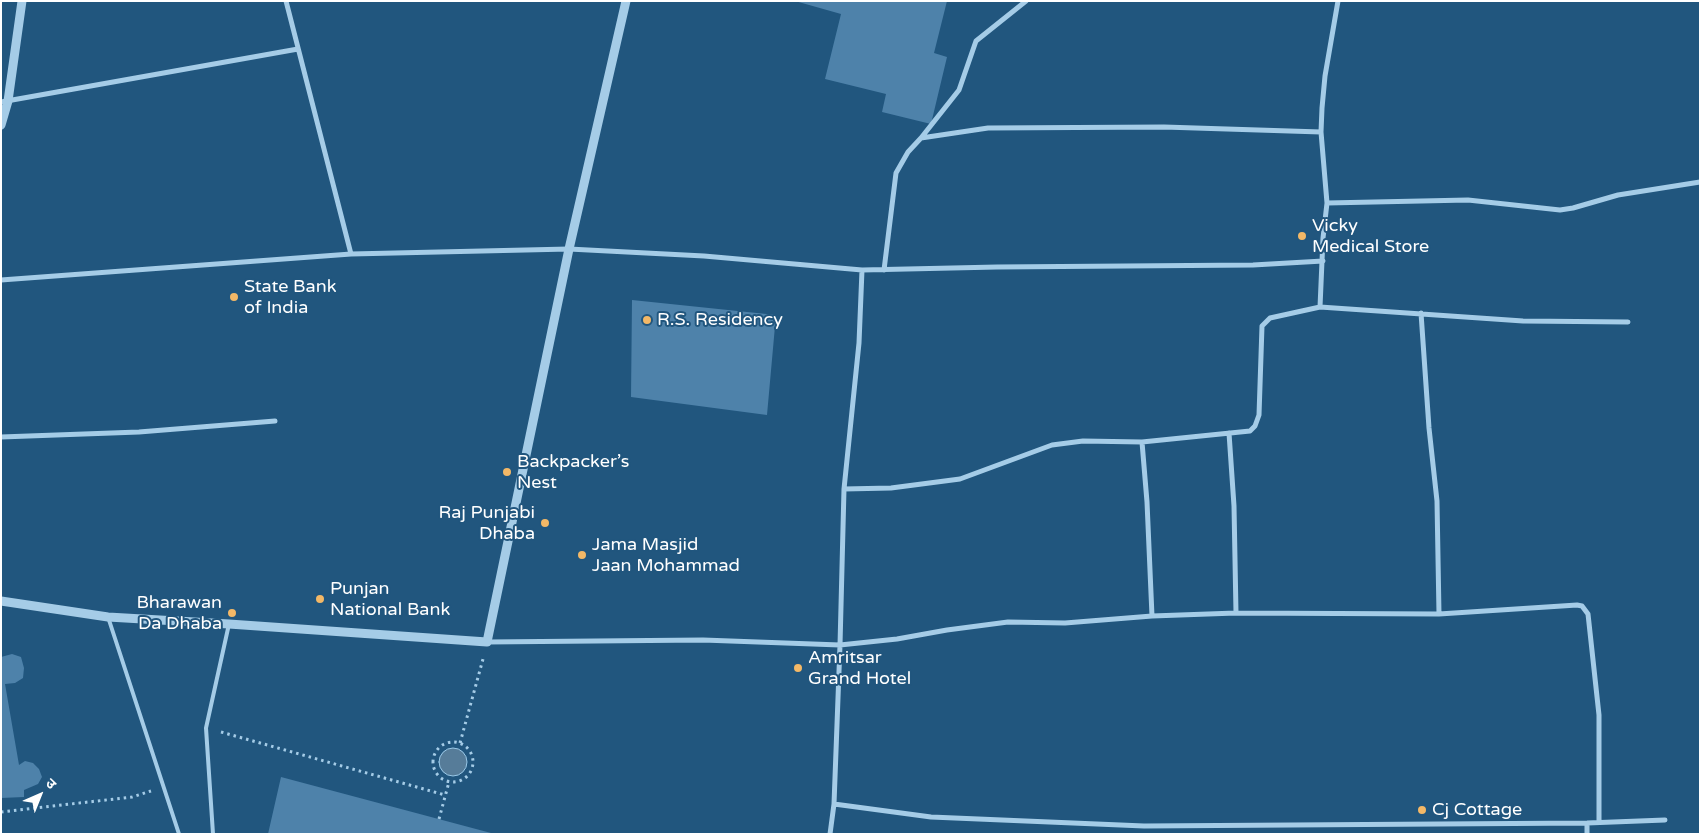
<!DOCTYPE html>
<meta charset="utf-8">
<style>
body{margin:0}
#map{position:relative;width:1701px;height:835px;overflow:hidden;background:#21567e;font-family:"Varela Round","Noto Sans Devanagari",sans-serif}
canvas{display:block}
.frame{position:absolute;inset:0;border:2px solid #fff;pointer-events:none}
.north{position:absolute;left:15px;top:770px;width:50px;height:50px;-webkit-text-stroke:4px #21567e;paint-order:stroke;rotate:44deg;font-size:14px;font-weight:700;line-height:20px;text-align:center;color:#fff}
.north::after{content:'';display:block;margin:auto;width:18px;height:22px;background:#fff;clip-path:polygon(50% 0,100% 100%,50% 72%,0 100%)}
</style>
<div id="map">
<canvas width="1701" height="835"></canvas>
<div class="frame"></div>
<div class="north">उ</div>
</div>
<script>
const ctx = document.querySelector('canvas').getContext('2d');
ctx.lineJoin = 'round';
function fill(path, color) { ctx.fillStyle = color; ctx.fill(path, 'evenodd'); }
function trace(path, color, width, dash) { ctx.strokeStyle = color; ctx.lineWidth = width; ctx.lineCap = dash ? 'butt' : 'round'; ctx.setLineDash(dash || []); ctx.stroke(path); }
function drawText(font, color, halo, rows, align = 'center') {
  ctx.font = font + ' "Varela Round",sans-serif'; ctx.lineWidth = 4; ctx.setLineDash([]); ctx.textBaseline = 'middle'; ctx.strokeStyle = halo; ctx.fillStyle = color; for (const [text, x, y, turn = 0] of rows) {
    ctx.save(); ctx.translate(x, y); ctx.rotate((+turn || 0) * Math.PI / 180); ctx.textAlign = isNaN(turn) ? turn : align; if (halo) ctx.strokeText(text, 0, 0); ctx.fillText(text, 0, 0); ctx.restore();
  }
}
const water = new Path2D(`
 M439 762a14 14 0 1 1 28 0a14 14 0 1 1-28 0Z`);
fill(water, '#567c99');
trace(water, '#99c8e8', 1);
fill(new Path2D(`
 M795,1h152l-13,52 13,4 -16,67 -49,-12 4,-18 -61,-15 16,-65z
 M632,300l144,15 -9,100 -136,-18z
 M12,654l9,3 3,11 -1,10 -8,5 -10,1 14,81 6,-4 8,2 6,6 3,8 -4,7 -14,6v7l-23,1v-141z
 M281,777l210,56v1h-223z`), '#4e82aa');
trace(new Path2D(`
 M221,732l224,63
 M433 762a20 20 0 1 1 40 0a20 20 0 1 1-40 0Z
 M460,743l23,-84
 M1,812l131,-15 19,-6
 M439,819l10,-37`), '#a5cce7', 3, [2.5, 4]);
trace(new Path2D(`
 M108,617l71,217
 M213,834l-7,-106 23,-104`), '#a5cce7', 4);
trace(new Path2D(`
 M286,1l65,253
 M1,102l297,-53
 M921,138l38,-48 17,-49 50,-40
 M1327,203l141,-3 92,10 13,-2 45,-13 82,-13
 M884,270l12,-97 12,-21 13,-14 67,-10 176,-1 157,5
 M1,280l350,-26 218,-5 135,7 158,14 135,-3 256,-2 70,-4
 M1320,307l3,-69 4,-35 -6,-71 1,-24 3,-32 13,-75
 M1421,313l8,115 8,73 2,113
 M1229,433l5,73 2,107
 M1,437l138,-5 136,-11
 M1142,442l5,60 5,114
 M844,489l47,-1 69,-9 92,-34 31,-4 59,1 108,-11 5,-5 4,-11 3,-89 8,-8 50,-11 203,14 105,1
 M487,642l216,-2 137,5 57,-6 50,-9 61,-8 57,1 87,-7 84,-3 203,1 138,-9 5,1 6,8 11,101v107
 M834,804l97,13 213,9 443,-3 78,-3
 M1587,823v11
 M830,834l4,-30 6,-159 4,-156 15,-146 3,-73`), '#a5cce7', 5);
trace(new Path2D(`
 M1,125l7,-24 14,-100
 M1,601l107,16 121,7 258,18 82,-393 57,-248`), '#a5cce7', 9);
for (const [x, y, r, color] of [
 [1302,236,5,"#f3b867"],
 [234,297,5,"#f3b867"],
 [647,320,5,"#f3b867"],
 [507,472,5,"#f3b867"],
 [545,523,5,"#f3b867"],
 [582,555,5,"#f3b867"],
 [320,599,5,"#f3b867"],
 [232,613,5,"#f3b867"],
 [798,668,5,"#f3b867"],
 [1422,810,5,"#f3b867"]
]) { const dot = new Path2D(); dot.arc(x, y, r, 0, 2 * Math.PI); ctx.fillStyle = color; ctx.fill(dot); trace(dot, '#21567e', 2); }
drawText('18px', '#fff', '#21567e', [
 ["Vicky",1312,226],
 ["Medical Store",1312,247],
 ["State Bank",244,287],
 ["of India",244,308],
 ["R.S. Residency",657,320],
 ["Backpacker’s",517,462],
 ["Nest",517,483],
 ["Raj Punjabi",535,513,"right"],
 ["Dhaba",535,534,"right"],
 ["Jama Masjid",592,545],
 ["Jaan Mohammad",592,566],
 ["Punjan",330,589],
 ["National Bank",330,610],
 ["Bharawan",222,603,"right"],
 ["Da Dhaba",222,624,"right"],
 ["Amritsar",808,658],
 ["Grand Hotel",808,679],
 ["Cj Cottage",1432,810]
], 'left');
</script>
